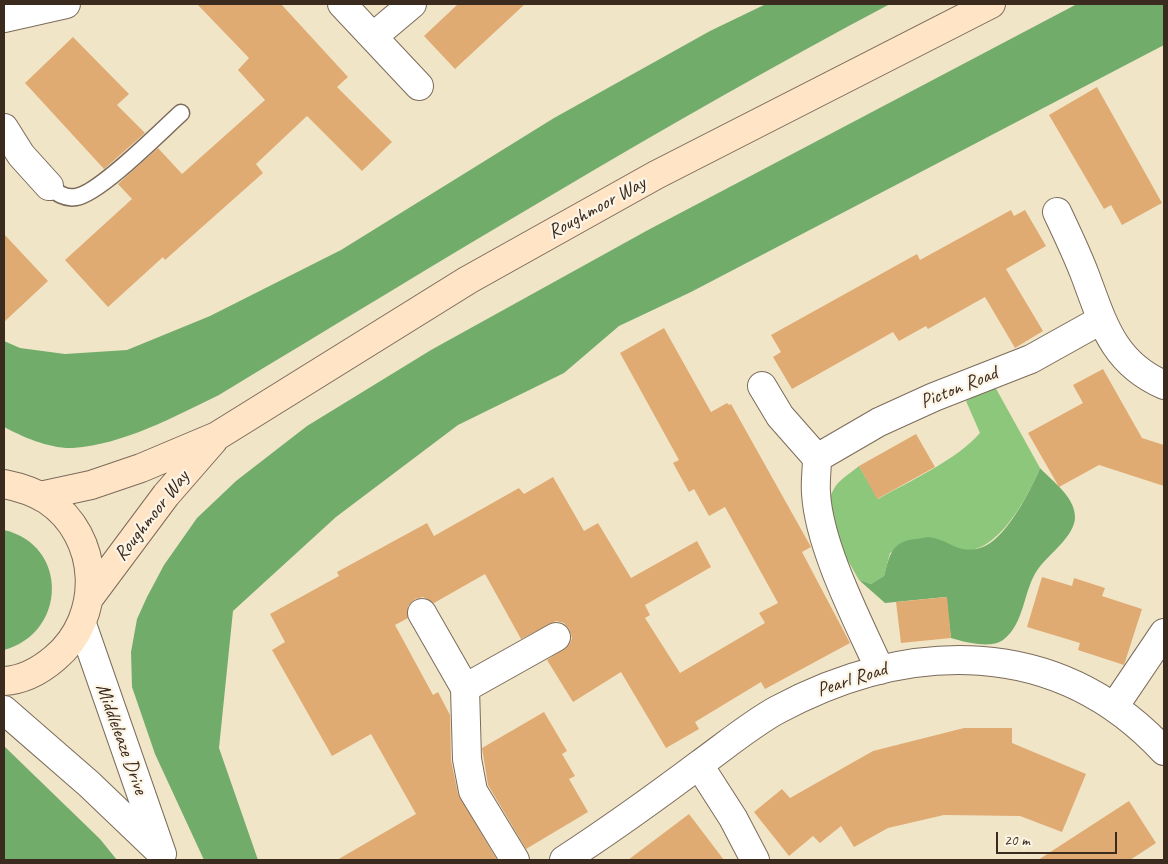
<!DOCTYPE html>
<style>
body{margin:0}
#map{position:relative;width:1168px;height:864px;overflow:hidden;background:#f1e5c8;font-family:Caveat,sans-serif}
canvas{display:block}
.frame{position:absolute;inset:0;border:5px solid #3b2a1e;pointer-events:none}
.scale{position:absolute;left:996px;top:832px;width:121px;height:22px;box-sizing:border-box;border:2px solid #3b2a1e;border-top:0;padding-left:6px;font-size:15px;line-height:18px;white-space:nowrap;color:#3b2a1e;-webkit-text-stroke:4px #fcf5e5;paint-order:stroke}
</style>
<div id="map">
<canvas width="1168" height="864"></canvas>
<div class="frame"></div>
<div class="scale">20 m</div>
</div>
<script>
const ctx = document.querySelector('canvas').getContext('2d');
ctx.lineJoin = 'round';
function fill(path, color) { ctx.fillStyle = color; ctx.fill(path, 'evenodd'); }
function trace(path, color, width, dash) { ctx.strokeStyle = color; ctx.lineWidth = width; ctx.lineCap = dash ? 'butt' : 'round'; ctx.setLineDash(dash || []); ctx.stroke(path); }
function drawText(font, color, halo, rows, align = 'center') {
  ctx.font = font + ' Caveat,sans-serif'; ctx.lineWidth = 4.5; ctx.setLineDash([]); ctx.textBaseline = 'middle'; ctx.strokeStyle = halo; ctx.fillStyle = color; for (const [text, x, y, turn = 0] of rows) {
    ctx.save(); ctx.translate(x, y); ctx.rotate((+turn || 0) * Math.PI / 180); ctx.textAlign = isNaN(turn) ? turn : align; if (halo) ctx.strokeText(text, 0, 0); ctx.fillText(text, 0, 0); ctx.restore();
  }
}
fill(new Path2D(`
 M994,385l46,83c-12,28 -41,85 -78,83 -9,-1 -23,-10 -32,-14l-40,16 -6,23 -13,8 -12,-4c-13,-25 -43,-65 -24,-93 5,-8 17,-15 24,-21l19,33c30,-17 80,-40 102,-66l-14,-32z`), '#8dc77b');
fill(new Path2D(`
 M766,4h124c-228,121 -449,257 -671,391 -46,22 -94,49 -146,53 -23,1 -50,-11 -69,-21v-86l16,7 45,6 62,-4 83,-34 131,-66 213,-132 156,-87z
 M1077,4h87v41l-473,247 -72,34 -55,47 -106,52 -122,92 -103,94 -14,137 39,112h-54l-49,-106 -23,-67 -1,-35 6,-33 10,-22 17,-32 33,-47 39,-37 71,-55 124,-76 217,-120z
 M1040,468c13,14 35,29 35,49 0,19 -26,37 -37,52 -15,21 -13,55 -35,71 -12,9 -39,2 -52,-2l-5,-41 -61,6 -26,-23 12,4 13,-8c6,-21 7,-34 31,-37 5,0 11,-2 15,-2 22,4 30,20 55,9 22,-10 46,-56 55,-78z
 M4,530c65,15 63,103 0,120z
 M4,746l96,93 17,21h-113z`), '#72ac6b');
fill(new Path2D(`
 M197,4h84l67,73 -11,10 55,55 -30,29 -55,-55 -51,48 7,9 -98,87 -2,-3 -55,50 -43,-47 67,-61 -14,-15 40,-36 24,26 83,-74 -27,-30 11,-12z
 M458,4h67l-70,65 -31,-33z
 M73,37l56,57 -12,11 28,28 -41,36 -79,-86z
 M1097,87l65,116 -40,22 -11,-20 -7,4 -55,-94z
 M1011,210l3,6 11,-6 21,36 -40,23 37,62 -28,17 -30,-51 -57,32 -2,-3 -27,15 -6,-9 -101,57 -19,-32 8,-5 -10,-17 146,-81 3,6z
 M4,234l44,47 -44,41z
 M664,328l47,84 16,-9 2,2 2,-1 80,143 -9,5 48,91 -85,46 -4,-7 -66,40 4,7 -33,19 -45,-76 -48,30 -26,-42 22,-15 3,-7 -3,-9 -5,-6 -8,-2 -35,18 -36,-65 -51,29 -11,-6 -8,2 -7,7v12l-13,7 38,70 5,-3 12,23 1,45 7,34 39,66h-160l79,-46 -45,-80 -39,22 -60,-106 13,-8 -15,-28 69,-38 -2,-4 90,-49 7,13 85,-48 5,6 29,-17 31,54 14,-8 33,55 66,-37 14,26 -66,38 5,10 -5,3 35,55 85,-50 -6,-10 19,-10 -53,-96 -16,9 -15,-27 -5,3 -16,-29 6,-3 -59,-107z
 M1103,369l39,69 22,7v41l-65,-21 -40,22 -31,-54 55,-30 -10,-18z
 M916,434l19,33 -58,32 -18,-33z
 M1042,577l30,9 2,-8 31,10 -3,8 40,13 -18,56 -46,-15 2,-7 -53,-16z
 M947,597l4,41 -50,5 -5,-41z
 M544,712l23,39 -5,3 13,22 -6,3 19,33 -62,37 -38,-64 -6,-37z
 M964,728h48v15l74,31 -24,58 -42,-16 -76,-1 -56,13 -34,19 -13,-21 -21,17 -7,-7 -24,20 -35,-44 28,-23 8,9 83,-47z
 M1129,801l27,42 -26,17h-92z
 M689,814l35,46h-96z`), '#e0ab73');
const lane = new Path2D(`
 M49,186c8,7 16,13 27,11 23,-3 85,-66 105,-84`);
const street = new Path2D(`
 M342,4l77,82
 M4,18l62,-14
 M374,36l38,-32
 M4,128l17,27 28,31
 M1057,212c10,21 20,42 28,63 18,48 28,88 79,110
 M762,386l18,30 37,42
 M422,613l43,75 2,71 6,32 42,69
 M82,624l80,230
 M880,670c-22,-49 -61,-123 -64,-177 -1,-11 1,-23 1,-35l62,-36 55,-25 97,-38 70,-39
 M465,688l91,-51
 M1114,707l50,-74
 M4,710l85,74 69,66
 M699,765l34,53 22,42
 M564,860c46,-30 92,-63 136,-96 25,-18 50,-39 77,-54 132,-71 280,-74 387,41`);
const secondary = new Path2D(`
 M4,484c15,3 29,7 43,16 54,36 57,117 8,158 -14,12 -32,22 -51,23
 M40,496l51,-11 50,-17 76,-32 251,-156 188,-105 335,-171
 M90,597l76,-102 47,-54`);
trace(lane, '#7b6b5a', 19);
trace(street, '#7b6b5a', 30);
trace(secondary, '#7b6b5a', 30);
trace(lane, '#fff', 16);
trace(street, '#fff', 28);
trace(secondary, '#ffe4c6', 28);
drawText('20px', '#3b2a1e', '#fcf5e5', [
 ["Roughmoor Way",597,208,-29],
 ["Picton Road",959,388,-22],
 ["Roughmoor Way",152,516,-52],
 ["Pearl Road",852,680,-18],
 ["Middleleaze Drive",121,739,70]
]);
</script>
